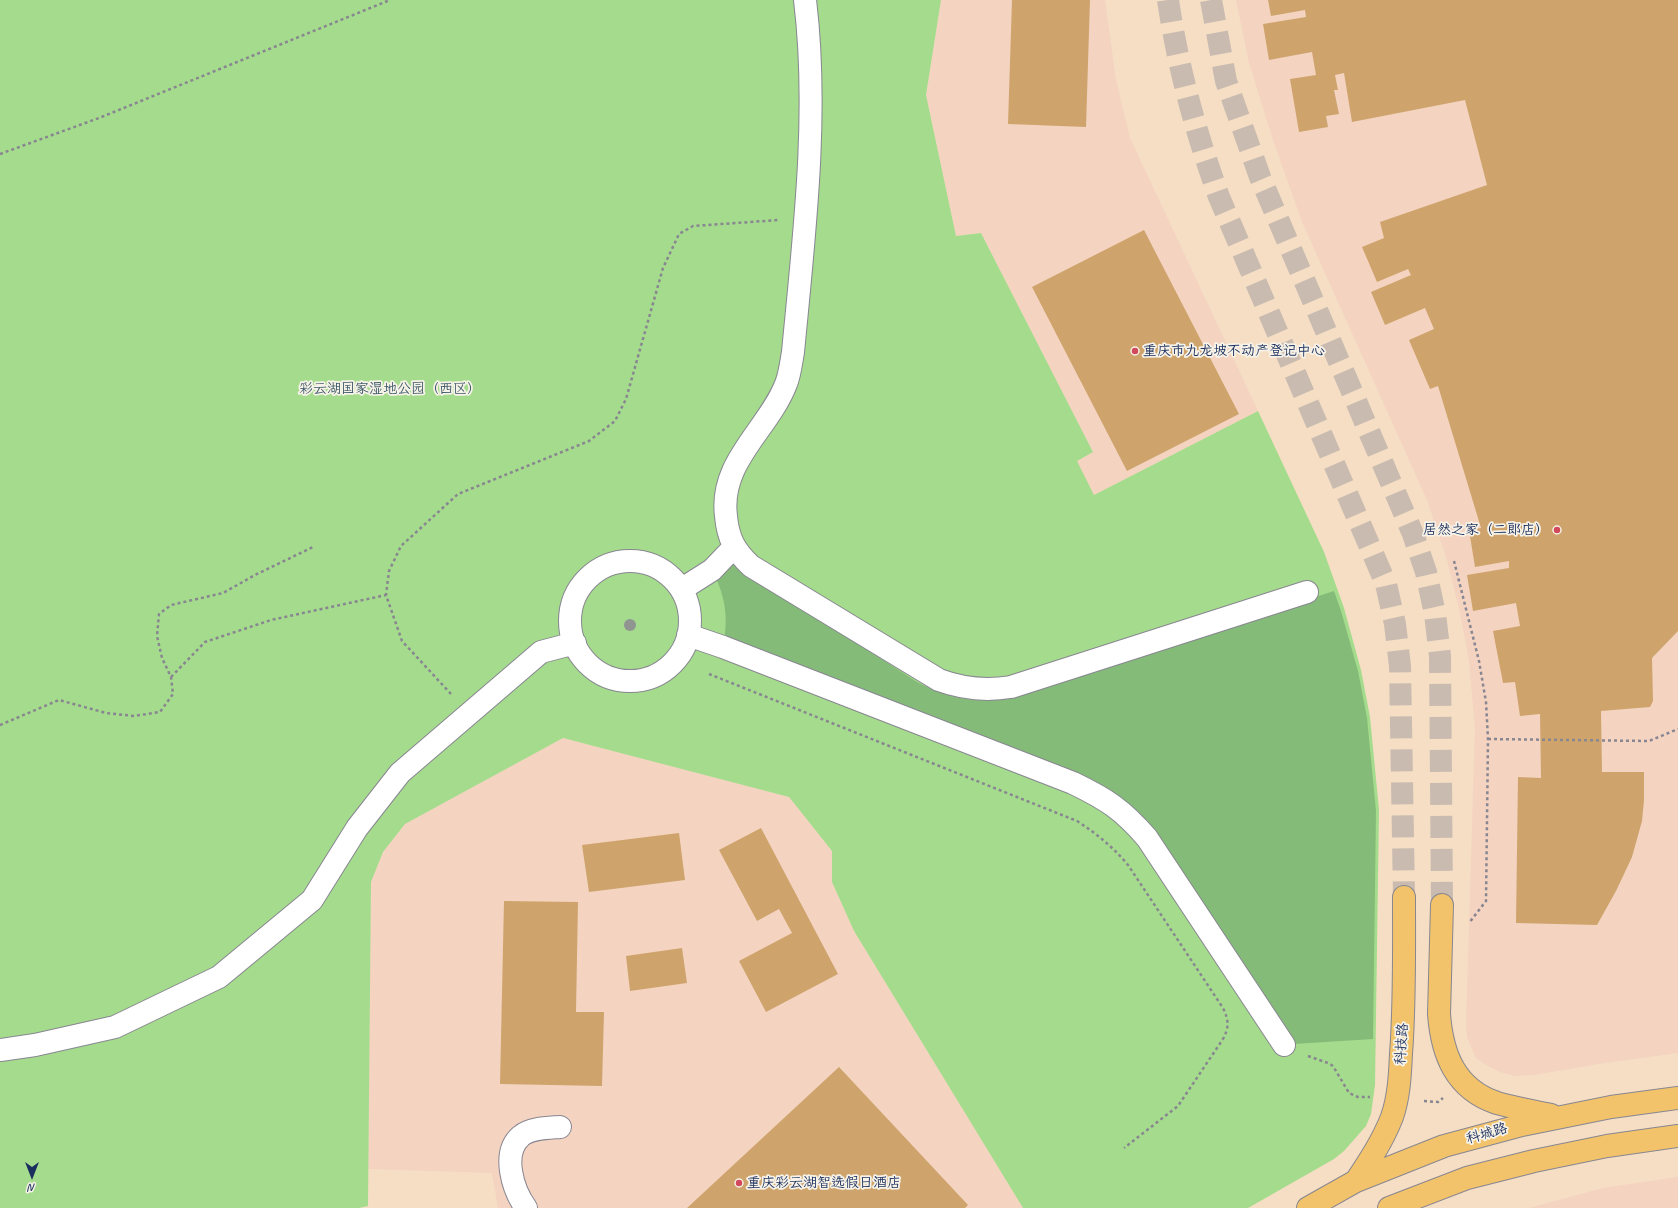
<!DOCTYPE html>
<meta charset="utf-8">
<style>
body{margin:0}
#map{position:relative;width:1678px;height:1208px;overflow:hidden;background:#f5dec4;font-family:Caveat,sans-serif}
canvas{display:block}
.north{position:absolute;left:12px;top:1156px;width:40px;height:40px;-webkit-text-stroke:3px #f7f3e8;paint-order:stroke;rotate:180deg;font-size:11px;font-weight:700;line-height:16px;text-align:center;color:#1b2f5e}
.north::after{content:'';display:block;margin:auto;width:14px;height:18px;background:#1b2f5e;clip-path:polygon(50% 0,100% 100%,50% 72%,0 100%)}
</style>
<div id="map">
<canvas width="1678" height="1208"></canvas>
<div class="north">N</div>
</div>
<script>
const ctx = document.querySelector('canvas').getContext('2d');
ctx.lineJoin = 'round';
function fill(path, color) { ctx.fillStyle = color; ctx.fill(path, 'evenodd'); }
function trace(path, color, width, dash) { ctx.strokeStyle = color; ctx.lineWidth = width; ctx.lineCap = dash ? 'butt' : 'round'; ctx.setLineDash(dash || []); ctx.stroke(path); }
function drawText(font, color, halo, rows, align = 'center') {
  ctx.font = font + ' Caveat,"LXGW WenKai TC",sans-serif'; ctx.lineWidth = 3.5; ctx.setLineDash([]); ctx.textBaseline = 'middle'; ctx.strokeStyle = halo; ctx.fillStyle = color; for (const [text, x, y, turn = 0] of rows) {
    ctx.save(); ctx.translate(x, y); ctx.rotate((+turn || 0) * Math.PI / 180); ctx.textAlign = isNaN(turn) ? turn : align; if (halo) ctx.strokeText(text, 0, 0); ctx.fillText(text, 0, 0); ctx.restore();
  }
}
fill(new Path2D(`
 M941,0h164l11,80 14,58 128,273 -164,84 -18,-34 17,-9 -112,-219 -25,3 -30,-141z
 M1236,0h442v1053l-73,10 -71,12 -19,1 -15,-4 -12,-6 -12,-8 -4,-9 -5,-12 -1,-12 9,-297 -6,-67 -9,-48 -13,-53 -20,-60 -125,-278 -28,-79 -25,-80z
 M563,738l226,59 43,54v31l22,49 169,277h-525l-6,-35 -124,-4 3,-287 12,-30 22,-28z
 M1678,1177v31h-149l74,-20z`), '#f4d3c1');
fill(new Path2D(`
 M0,0h941l-15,95 30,141 25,-3 112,219 -16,9 17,34 164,-84 66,141 20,56 17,62 9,47 9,93 -4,275 -4,29 -5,12 -22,25 -10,8 -86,49h-225l-169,-277 -22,-49v-31l-43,-54 -226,-59 -158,86 -22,28 -12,30 -3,324 -9,2h-359z`), '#a5db8c');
fill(new Path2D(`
 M730,561l187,121c32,16 55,22 90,16l327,-107 7,20 17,60 9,47 9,93 -3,228 -79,5 -167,-241 -15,-12 -21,-11 -367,-140c4,-23 1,-43 -9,-64z`), '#84bb78');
fill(new Path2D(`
 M1012,0h78l-4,127 -78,-3z
 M1268,0h410v631l-26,27 1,43 -3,6 -49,4 1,61h42v28l-2,21 -10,36 -16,34 -19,34 -81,-2 2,-146 23,1 -1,-64 -20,2 -5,-34 -12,1 -10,-52 27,-5 -4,-23 -43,8 -6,-36 42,-7v-7l-34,6 -6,-37 12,-2 -43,-142 -8,3 -21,-49 25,-11 -9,-21 -40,17 -14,-33 40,-17 -3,-6 -31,13 -15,-35 22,-9 -4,-16 107,-37 -22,-85 -113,22 -8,-49 -9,2 3,15h-4l5,24 -13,2 2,11 -29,5 -9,-53 26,-4 -4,-23 -43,8 -6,-36 43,-7 -1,-7 -34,6z
 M1144,230l95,184 -112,57 -95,-184z
 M761,828l77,146 -72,38 -27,-51 53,-28 -13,-24 -22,12 -38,-71z
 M679,833l6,47 -96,12 -7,-47z
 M504,901l74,1 -2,110h28l-2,74 -102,-2z
 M682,948l5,35 -57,8 -4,-35z
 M839,1067l129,138 -3,3h-278z`), '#cea46c');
trace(new Path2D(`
 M1168,0c10,68 28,133 51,197l167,387 9,40 5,42 4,231
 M1211,0l15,81 34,96 153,357 13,38 9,42 5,42 2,249`), '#c9bbb0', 22, [22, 11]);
const minor = new Path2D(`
 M805,0c14,114 -1,237 -12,352 -2,11 -3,22 -7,32 -18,46 -67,78 -60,132 2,23 9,35 25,50l188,114c24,9 47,11 72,7l296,-95
 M570 621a60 60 0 1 1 120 0a60 60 0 1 1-120 0Z
 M682,589l30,-19 22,-23
 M688,635l35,12 350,136c33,16 49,26 74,55l137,207
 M0,1050l35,-5 80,-18 104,-50 93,-77 45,-72 43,-55 141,-121 34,-9
 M526,1208c-13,-18 -25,-55 -5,-72 10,-8 26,-8 39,-9`);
const major = new Path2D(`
 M1442,905l-3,109c3,40 16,75 58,89 17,5 36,8 54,12
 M1356,1181c14,-21 27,-41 36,-64 7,-20 8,-42 9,-63 4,-52 3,-105 3,-157
 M1308,1208l48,-27 88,-35 78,-21 89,-18 67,-9
 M1389,1208l78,-30 67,-17 73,-15 71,-10`);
trace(minor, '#888691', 24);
trace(major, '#888691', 24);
trace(new Path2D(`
 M0,154l99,-36 291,-118
 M1454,561l25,100 7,41 2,37 -2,162 -17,22
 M709,674l368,147c20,13 36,26 51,44l95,143c6,12 6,20 0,31l-45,67 -54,42
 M171,677l34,-35 66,-22 115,-25
 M451,694l-49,-53 -16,-46 3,-24 12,-25 57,-52 131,-53 26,-20 11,-22 37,-131 16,-34 14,-8 86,-6
 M0,725l59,-25 47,13 28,3 26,-4 13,-18 -2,-17 -9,-19 -5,-22 2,-22 12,-9 52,-12 32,-18 58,-28
 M1488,739l161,2 29,-12
 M1308,1056l20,7 5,3 16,27 9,4h12
 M1424,1101l14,1 5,-4`), '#888691', 2.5, [3, 3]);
trace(minor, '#fff', 22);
trace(major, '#f2c36a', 22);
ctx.fillStyle = '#909592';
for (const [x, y] of [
 [630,625]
]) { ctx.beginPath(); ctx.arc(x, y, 6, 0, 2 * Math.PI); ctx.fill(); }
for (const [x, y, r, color] of [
 [1135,351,4,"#d1495b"],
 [1557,530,4,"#d1495b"],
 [739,1183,4,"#d1495b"]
]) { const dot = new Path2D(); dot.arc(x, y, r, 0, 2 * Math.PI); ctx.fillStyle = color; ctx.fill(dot); trace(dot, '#f7f3e8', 1.5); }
drawText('14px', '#1b2f5e', '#f7f3e8', [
 ["重庆市九龙坡不动产登记中心",1143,351],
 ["居然之家（二郎店）",1549,530,"right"],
 ["重庆彩云湖智选假日酒店",747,1183]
], 'left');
drawText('14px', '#3e5a6a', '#f7f3e8', [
 ["彩云湖国家湿地公园（西区）",390,389]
]);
drawText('14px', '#1b2f5e', '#f7f3e8', [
 ["科技路",1402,1044,-86],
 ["科城路",1487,1134,-16]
]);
</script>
